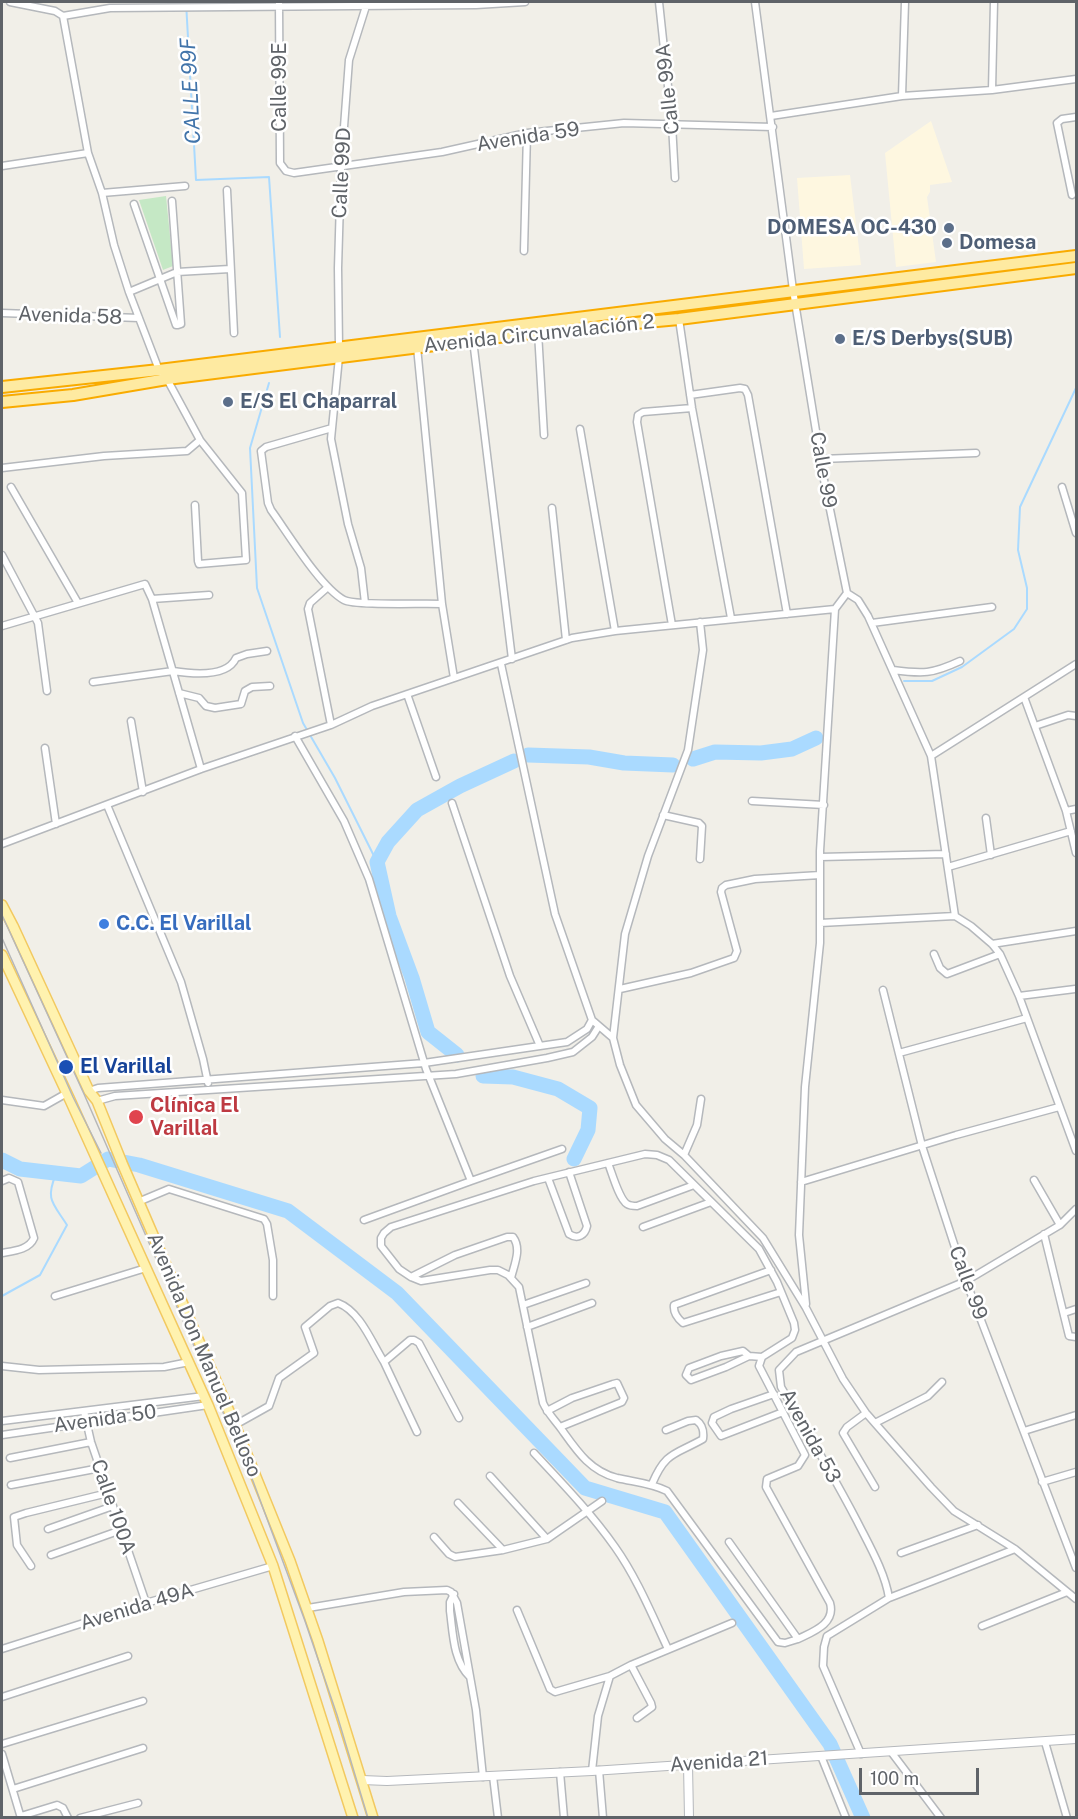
<!DOCTYPE html>
<meta charset="utf-8">
<style>
body{margin:0}
#map{position:relative;width:1078px;height:1819px;overflow:hidden;background:#f1efe8;font-family:"Public Sans",sans-serif}
canvas{display:block}
.frame{position:absolute;inset:0;border:3px solid #5f6368;pointer-events:none}
.scale{position:absolute;left:859px;top:1768px;width:120px;height:27px;box-sizing:border-box;border:3px solid #5f6368;border-top:0;padding-left:8px;font-size:18px;line-height:21px;white-space:nowrap;color:#5f6368;-webkit-text-stroke:4px #fff;paint-order:stroke}
</style>
<div id="map">
<canvas width="1078" height="1819"></canvas>
<div class="frame"></div>
<div class="scale">100 m</div>
</div>
<script>
const ctx = document.querySelector('canvas').getContext('2d');
ctx.lineJoin = 'round';
function fill(path, color) { ctx.fillStyle = color; ctx.fill(path, 'evenodd'); }
function trace(path, color, width, dash) { ctx.strokeStyle = color; ctx.lineWidth = width; ctx.lineCap = dash ? 'butt' : 'round'; ctx.setLineDash(dash || []); ctx.stroke(path); }
function drawText(font, color, halo, rows, align = 'center') {
  ctx.font = font + ' "Public Sans",sans-serif'; ctx.lineWidth = 5; ctx.setLineDash([]); ctx.textBaseline = 'middle'; ctx.strokeStyle = halo; ctx.fillStyle = color; for (const [text, x, y, turn = 0] of rows) {
    ctx.save(); ctx.translate(x, y); ctx.rotate((+turn || 0) * Math.PI / 180); ctx.textAlign = isNaN(turn) ? turn : align; if (halo) ctx.strokeText(text, 0, 0); ctx.fillText(text, 0, 0); ctx.restore();
  }
}
fill(new Path2D(`
 M931,121l21,61 -22,3v7l-3,5 9,65 -40,5 -11,-114z
 M850,175l11,90 -57,4 -7,-91z`), '#fef7e0');
fill(new Path2D(`
 M166,196l7,70 -10,4 -24,-70z`), '#c5e8c5');
trace(new Path2D(`
 M186,2l10,178 73,-3 11,160
 M269,383l-19,65 7,140 46,135 32,55 42,84
 M904,681h28l30,-14 52,-38 13,-20v-21l-9,-38 2,-43 56,-119
 M2,1296l38,-21 27,-50c-14,-22 -22,-25 -11,-51`), '#aadaff', 2);
trace(new Path2D(`
 M528,755l61,2 35,6 49,2
 M693,759l22,-7 46,1 31,-4 24,-11
 M457,1055l-29,-23 -16,-54 -23,-62 -12,-54 11,-20 29,-32 43,-24 54,-25
 M483,1076l30,1 45,12 32,19 -2,22 -14,29
 M2,1160l18,9 61,7 27,-17 31,6 149,46 109,82 188,195 80,24 165,232 33,74`), '#aadaff', 15);
const minor = new Path2D(`
 M10,2l45,9 8,5 47,-8 366,-3 49,-3
 M279,2l1,161 6,8 8,2 148,-21 85,-19 97,-10 149,4
 M659,2l13,122 3,54
 M755,2l38,288 31,190 23,113
 M992,90l2,-88
 M902,96l3,-94
 M771,116l131,-20 90,-6 84,-11
 M2,166l86,-13
 M227,190l7,143
 M102,193l83,-7
 M1072,195l-15,-72 5,-4 14,-2
 M134,204l42,121h2l3,-1 -9,-123
 M524,251l3,-118
 M129,292l48,-20 53,-3
 M2,313l137,5
 M679,319l13,89 39,210
 M538,332l6,103
 M473,340l39,319
 M339,347l-1,-79 3,-101 8,-107 18,-57
 M417,347l25,257 12,74
 M339,357l-8,82 17,85 13,44 4,35
 M690,395l50,-7 5,1 3,6 39,219
 M332,428l-66,19 -5,4 7,52 3,7c16,22 50,78 73,90 11,6 81,3 98,4
 M580,429l35,202
 M821,459l155,-6
 M2,468l102,-12 83,-5 13,-11 -33,-61 -8,-9 -30,-78 -15,-47 -12,-52 -14,-40 -25,-137
 M11,487l67,116
 M1062,487l14,46
 M195,505l3,56 1,3 47,-4 -4,-67 -42,-53
 M552,508l14,132
 M2,555l36,68 9,68
 M328,587l-18,16 -2,6 23,116
 M847,593l11,7 10,16 63,140 24,160
 M152,599l57,-4
 M700,622l3,28 -15,100 -40,106 -23,78 -12,104 7,27 16,40 29,34 19,16 79,83 43,70 37,71 23,34 65,74 23,24 61,38 61,50
 M872,623l120,-16
 M672,625l-35,-203 1,-7 5,-3 49,-4
 M2,626l143,-42 7,15 49,170
 M501,664l54,250 37,106 21,18
 M893,670c30,4 39,4 67,-9
 M93,682l80,-11c19,3 54,7 63,-13l11,-4 20,-3
 M179,693l20,5 7,8 9,2 26,-4 4,-13 7,-4 18,-1
 M407,694l29,83
 M1024,697l42,114 10,42
 M131,721l12,71
 M1035,726l33,-11 8,1
 M295,736l49,85 25,58 57,190 45,112 -107,39
 M45,748l11,76
 M931,756l145,-92
 M752,801l72,4
 M452,803l58,173 30,70
 M107,805l74,177 22,77 5,24
 M1066,811l10,-2
 M663,815l36,8 3,3 -2,33
 M986,818l5,37
 M2,844l199,-75 130,-44 41,-19 200,-68 43,-7 220,-22
 M820,857l126,-3
 M948,867l123,-36
 M820,923l135,-7 16,10 21,18 8,10 19,42 57,155
 M992,944l84,-13
 M934,954l6,14 7,6 53,-20
 M620,989l71,-16 43,-15 3,-7 -16,-59 1,-4 4,-3 29,-6 65,-4
 M883,990l39,156 44,135 110,287
 M1019,996l56,-7
 M899,1053l128,-35
 M89,1091l9,-3 326,-25 143,-21 20,-13 5,-9
 M2,1100l42,6 23,-13
 M97,1101l18,-5 341,-22 91,-16 26,-6 19,-15 7,-11
 M684,1155l13,-30 4,-26
 M608,1163c4,10 11,36 19,41 3,2 8,2 10,2l57,-21
 M548,1178l21,56c9,6 16,1 18,-8l-18,-54
 M1034,1180l26,45
 M2,1181l7,-3 9,4 16,56c-5,12 -21,13 -32,15
 M471,1181l91,-32
 M801,1182l155,-47 103,-28
 M138,1202l31,-13 95,30 3,5 6,36v36
 M643,1227l68,-25
 M1044,1234l25,102 7,1
 M771,1270l-97,35c-1,8 3,13 9,18l98,-31
 M411,1277l44,-22 52,-18h6c9,12 1,28 -2,41
 M55,1296l91,-28
 M806,1304l-7,-69 6,-148 15,-144v-92l15,-242 12,-16
 M523,1305l63,-22
 M1064,1313l12,-4
 M527,1327l65,-24
 M749,1356l-23,11 -35,13 -5,-5 3,-7 32,-12 22,-5 6,5 13,1
 M384,1362l33,70
 M2,1366l37,4 125,-3 25,-5
 M774,1394l-43,15 -17,8 -2,6 9,13 62,-24
 M84,1411l7,31 55,161
 M547,1411l25,-13 41,-14 4,-1 7,15 -2,4 -62,25
 M866,1413l-19,14 -4,6 32,54
 M2,1421l202,-25
 M875,1423l53,-27 14,-14
 M235,1425l34,-19 10,-28 35,-25 -9,-26 25,-21 8,-3c22,8 34,40 46,59l26,-22h4l5,3 40,75
 M1024,1431l52,-16
 M2,1435l206,-30
 M534,1453c28,30 57,60 81,94 22,31 37,68 53,102
 M10,1458l81,-16
 M490,1476l57,63
 M1042,1482l34,-10
 M652,1484c14,-33 23,-29 51,-45 1,-8 0,-14 -7,-19l-8,1 -22,9
 M11,1485l89,-17
 M458,1503l45,47
 M48,1529l65,-23
 M434,1537l15,17 6,3 48,-7 44,-11 55,-38
 M729,1542l69,97c14,-7 38,-15 32,-36l-64,-116 1,-8 31,-13 7,-11 -46,-89 3,-9 30,-19 3,-8 -1,-7 -17,-41 -18,-33 -90,-89 -12,-5 -12,-1 -111,27 -143,46 -7,6 -3,5v8l18,23 12,8 10,4 69,-11h8l10,5 11,12 24,116c5,11 12,17 19,27 15,21 28,41 55,48 17,4 34,5 50,13l111,151 7,1 13,-4
 M901,1553l77,-28
 M51,1555l70,-25
 M31,1566l-14,-21 -3,-28 12,-4 82,-20
 M454,1594l-4,8v9c3,22 3,50 20,66
 M889,1598l126,-49
 M308,1608l96,-16 43,-2 4,2 6,11 19,107 7,67
 M517,1610l33,79 5,3 55,-16 21,-11 101,-42
 M982,1626l85,-34
 M2,1649l144,-46 127,-37
 M631,1665l20,38 1,4 -15,11
 M2,1697l126,-41
 M1045,1742l22,76
 M2,1744l141,-43
 M892,1753l49,65
 M2,1754l19,64
 M861,1754l-38,-88 1,-19 3,-11 62,-38c-4,-26 -20,-53 -32,-77 -24,-46 -50,-90 -76,-134l-2,-17 17,-18 170,-71 94,-56 16,-16
 M821,1756l25,62
 M599,1770l4,48
 M592,1771l6,-55 12,-40
 M560,1772l4,46
 M493,1776l5,42
 M13,1789l130,-41
 M21,1816l36,-11 6,3 5,10
 M80,1818l58,-15`);
const tertiary = new Path2D(`
 M688,1764l1,54
 M362,1780l25,1 205,-10 484,-32`);
const primary = new Path2D(`
 M2,905l11,21 76,165 8,10 25,62 113,262 55,136 28,80 55,177
 M2,955l68,145 138,305 65,161 80,252`);
const trunk = new Path2D(`
 M2,387l157,-17 917,-114
 M2,402l71,-7 94,-16 371,-47 141,-13 397,-51`);
trace(minor, '#b5b8bc', 9);
trace(tertiary, '#b5b8bc', 10);
trace(primary, '#f2c960', 12);
trace(trunk, '#f9ab00', 14);
trace(minor, '#fff', 6);
trace(tertiary, '#fff', 8);
trace(primary, '#fff2af', 9);
trace(trunk, '#feeaa1', 10);
trace(new Path2D(`
 M2,915l82,179 169,387 52,140 32,94 31,103
 M2,938l71,159 28,56`), '#b6b7b8', 1.5);
for (const [x, y, r, color] of [
 [949,228,6,"#5c6f8a"],
 [947,243,6,"#5c6f8a"],
 [840,339,6,"#5c6f8a"],
 [228,402,6,"#5c6f8a"],
 [104,924,6,"#3f7fe0"],
 [66,1067,8,"#1a4fb4"],
 [136,1117,8,"#e0444e"]
]) { const dot = new Path2D(); dot.arc(x, y, r, 0, 2 * Math.PI); ctx.fillStyle = color; ctx.fill(dot); trace(dot, '#fff', 2); }
drawText('20px', '#5f6368', '#fff', [
 ["Calle 99E",280,87,-90],
 ["Calle 99A",668,89,-96],
 ["Avenida 59",528,137,-9],
 ["Calle 99D",342,173,-87],
 ["Avenida 58",70,316,2],
 ["Avenida Circunvalación 2",539,334,-6],
 ["Calle 99",823,470,80],
 ["Calle 99",968,1283,70],
 ["Avenida Don Manuel Belloso",204,1355,67],
 ["Avenida 50",105,1419,-8],
 ["Avenida 53",810,1436,61],
 ["Calle 100A",113,1507,71],
 ["Avenida 49A",137,1607,-17],
 ["Avenida 21",719,1762,-4]
]);
drawText('bold 20px', '#4e5e75', '#fff', [
 ["DOMESA OC-430",937,228,"right"],
 ["Domesa",959,243],
 ["E/S Derbys(SUB)",852,339],
 ["E/S El Chaparral",240,402]
], 'left');
drawText('bold 20px', '#366cbe', '#fff', [
 ["C.C. El Varillal",116,924]
], 'left');
drawText('bold 20px', '#164399', '#fff', [
 ["El Varillal",80,1067]
], 'left');
drawText('bold 20px', '#be3a42', '#fff', [
 ["Clínica El",150,1106],
 ["Varillal",150,1129]
], 'left');
drawText('italic 21px', '#4174aa', '#fff', [
 ["CALLE 99F",191,91,-93]
]);
</script>
